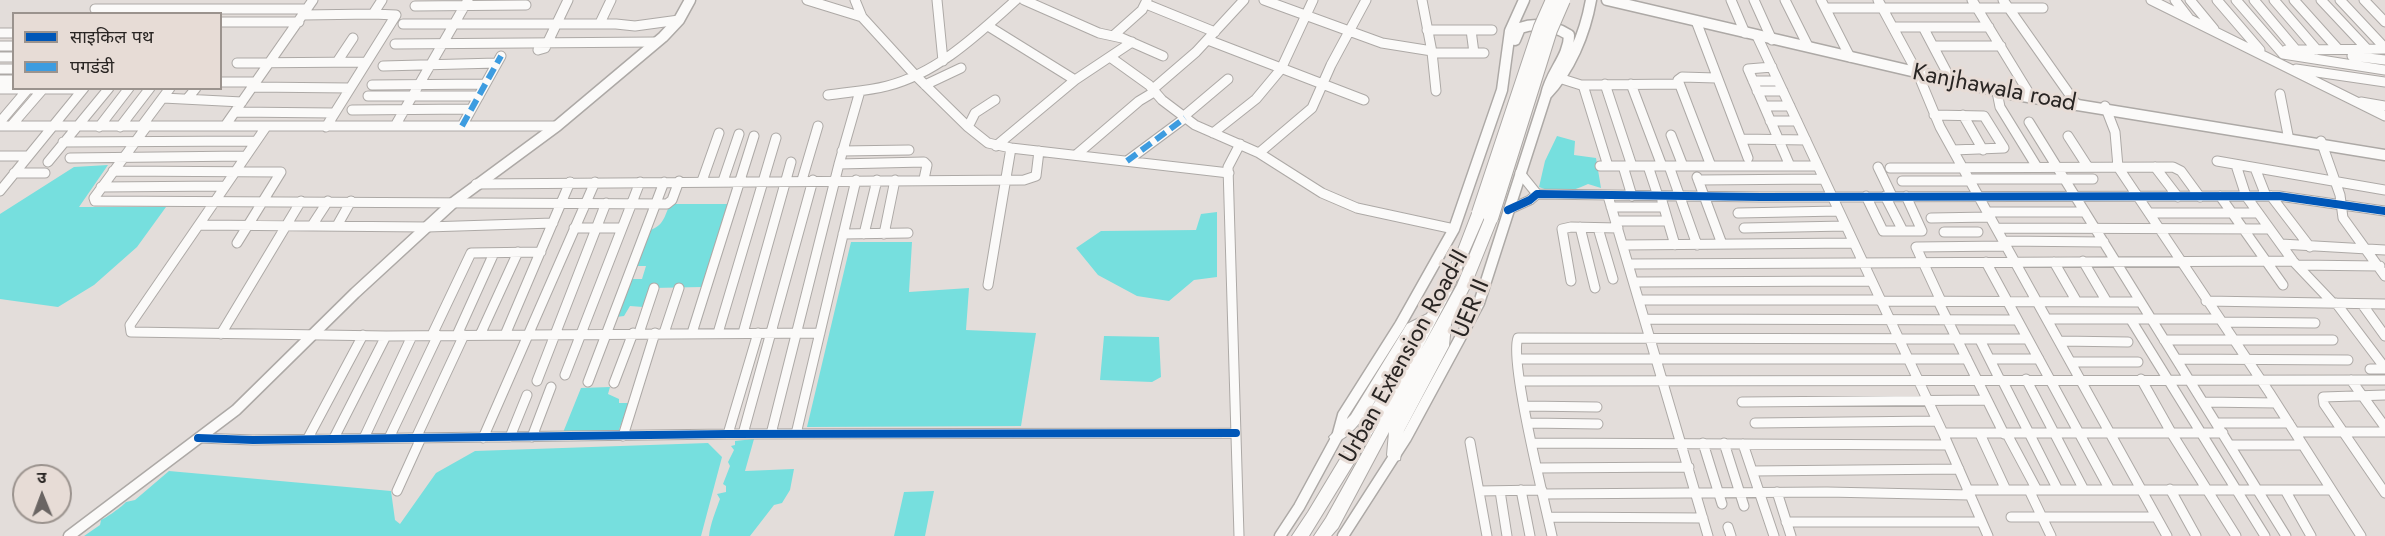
<!DOCTYPE html>
<meta charset="utf-8">
<style>
body{margin:0}
#map{position:relative;width:2385px;height:536px;overflow:hidden;background:#e3ddda;font-family:Jost,"Noto Sans Devanagari",sans-serif}
canvas{display:block}
.legend{position:absolute;left:12px;top:12px;width:210px;height:78px;box-sizing:border-box;background:#e7dcd6;border:2px solid #9b938e;margin:0;padding:8px 10px;list-style:none;font-size:18px;color:#292523}
.legend li{display:flex;align-items:center;gap:12px;height:30px}
.legend b{width:30px;border:2px solid #9b938e}
.north{position:absolute;left:12px;top:464px;width:60px;height:60px;box-sizing:border-box;background:#e7dcd6;border:2px solid #9b938e;border-radius:50%;rotate:359deg;font-size:16px;font-weight:700;line-height:24px;text-align:center;color:#292523}
.north::after{content:'';display:block;margin:auto;width:21px;height:27px;background:#6a6563;clip-path:polygon(50% 0,100% 100%,50% 72%,0 100%)}
</style>
<div id="map">
<canvas width="2385" height="536"></canvas>
<ul class="legend">
<li><b style="height:8px;background:#0057b8"></b>साइकिल पथ</li>
<li><b style="height:8px;background:#3d9ce0"></b>पगडंडी</li>
</ul>
<div class="north">उ</div>
</div>
<script>
const ctx = document.querySelector('canvas').getContext('2d');
ctx.lineJoin = 'round';
function fill(path, color) { ctx.fillStyle = color; ctx.fill(path, 'evenodd'); }
function trace(path, color, width, dash) { ctx.strokeStyle = color; ctx.lineWidth = width; ctx.lineCap = dash ? 'butt' : 'round'; ctx.setLineDash(dash || []); ctx.stroke(path); }
function drawText(font, color, halo, rows, align = 'center') {
  ctx.font = font + ' Jost,sans-serif'; ctx.lineWidth = 6; ctx.setLineDash([]); ctx.textBaseline = 'middle'; ctx.strokeStyle = halo; ctx.fillStyle = color; for (const [text, x, y, turn = 0] of rows) {
    ctx.save(); ctx.translate(x, y); ctx.rotate((+turn || 0) * Math.PI / 180); ctx.textAlign = isNaN(turn) ? turn : align; if (halo) ctx.strokeText(text, 0, 0); ctx.fillText(text, 0, 0); ctx.restore();
  }
}
fill(new Path2D(`
 M1557,136l18,5 -1,14 22,3 5,30 -13,-4c-16,8 -31,10 -49,3l6,-26z
 M108,165l-29,42h87l-29,40 -43,38 -36,22 -58,-8v-85l74,-47z
 M670,204h57l3,3 -28,80 -50,1 -9,19 -13,-1 -6,10 -8,1 13,-38h13l4,-13h-12l13,-35c16,-4 17,-13 23,-27z
 M1217,212v65l-23,3 -25,21 -32,-5 -39,-21 -22,-27 25,-17 95,-1 5,-16z
 M851,242h61l-3,50 60,-4 -3,42 70,3 -15,93 -214,1z
 M1104,336l55,1 2,40 -9,5 -52,-2z
 M610,387l-2,7 11,5v4h10l-12,32h-55l19,-47z
 M754,439l-9,32 49,-2 -4,21 -8,13 -8,2 -24,31h-41c1,-11 7,-26 11,-37l-3,-5 9,-2v-6l-3,-2 7,-18 -2,-4 6,-12 -3,-4 4,-1v-4z
 M708,443l14,14 -21,79h-617l16,-11 1,-5c5,-2 22,-14 25,-18l9,-2 34,-29 222,20 4,29 5,4 36,-51 39,-22z
 M934,491l-9,45h-31l10,-44z`), '#76dfde');
const minor = new Path2D(`
 M807,0l55,17
 M855,0l7,17 53,58 53,52 20,16 23,5 218,25
 M937,0l6,61
 M1024,0l75,33 23,5 41,18
 M1264,0l118,43 50,8
 M1422,0l10,52 4,39
 M1731,0l14,33
 M1754,0l18,40
 M1785,0l23,46
 M1821,0l29,57
 M1878,0l40,74 22,53 227,409
 M1972,0l60,98
 M2003,0l74,105
 M2151,0l234,116
 M2175,0l13,17
 M2190,0l24,29
 M2217,0l43,50
 M2236,0l47,54 102,16
 M2254,0l42,50
 M2274,0l43,50
 M2294,0l44,49
 M2321,0l47,50
 M2340,0l45,48
 M2364,0l21,22
 M1146,4l69,28
 M415,6l111,-1
 M1825,8h218
 M95,9h212
 M303,15l70,-1 9,-14
 M1696,21l52,137
 M220,22h79
 M600,23l11,-23
 M403,24h213l19,2 44,-6
 M988,26l87,54
 M1893,27h96
 M1923,27l29,55
 M1427,30h65
 M1471,30l3,23
 M0,33h14
 M1114,35l28,-25 5,-10
 M1757,36l186,397 45,103
 M1208,40l156,60
 M395,44l261,-2
 M0,46h14
 M1934,46h67
 M538,50l7,-2 23,-48
 M2286,50l99,-1
 M1432,53h52
 M2352,56l33,4
 M0,57h14
 M1110,57l39,28 13,15 33,25 64,28 63,40 35,15 97,21
 M337,62l16,-24
 M237,63l129,-1
 M383,66l114,-3
 M1772,67l-24,2 42,97
 M0,69h14
 M2296,69l89,13
 M1559,78l22,7 98,-1
 M0,80h14
 M1753,81h25
 M220,82h35
 M1605,84l27,82
 M1631,84l31,82
 M372,85l113,-1
 M925,85l36,-17
 M1583,85l25,81
 M252,87l98,1
 M0,89h83
 M1153,89l43,-37 48,-52
 M1757,91h26
 M1997,92l3,15 37,60
 M2280,94l8,41
 M828,95c20,-3 40,-4 59,-9 51,-13 91,-52 129,-86
 M368,96h111
 M163,98l79,4
 M187,99l9,-11
 M2361,102l24,4
 M1764,106h26
 M2105,106l10,26 3,35 151,225 92,144
 M352,110l119,-1
 M235,112l99,1
 M1934,115l50,1 20,32 -51,2
 M1963,115l20,35
 M1183,117l45,-38
 M1770,121h27
 M0,122l28,-33
 M2029,122l257,414
 M0,126h557
 M11,126l32,-37
 M147,126l-53,72 1,3 572,3 5,-4 7,-19
 M225,126l88,-126
 M395,126l73,-126
 M462,126l39,-70
 M99,127l30,-39
 M120,127l30,-39
 M141,127l29,-39
 M266,127l-136,198 1,7 255,4 434,-3
 M326,127l70,-112 -23,-1
 M968,127l7,-14 20,-13
 M1213,133l43,-34 25,-30 32,-69
 M1671,135l12,31
 M2068,136l20,31
 M1741,139l65,1
 M2321,141l19,54 3,23 42,58
 M63,142l192,-1
 M996,146l79,-66 57,-38
 M842,151l67,-1
 M1259,153l53,-45 19,-43 35,-65
 M1076,155l63,-54 15,-9
 M0,156h28
 M70,158l175,-2
 M1127,161l58,-43
 M2217,161l168,29
 M48,162l61,-74
 M839,164l85,-2 3,3 -3,14
 M2236,165l10,31 47,65 40,42
 M1600,166h218
 M1623,166l9,30
 M1648,166l10,30
 M1669,166l28,79
 M1711,166l-33,-86 4,-3 34,1
 M1878,167l14,29
 M2155,167l23,30
 M1890,168l283,-1 8,4 19,26
 M2255,168l11,28
 M113,171l168,1 -44,71
 M14,173h31
 M1520,173l17,21
 M1697,177l25,67
 M1969,179h124
 M802,180l16,-54
 M1698,180l126,-1
 M702,181l17,-48
 M723,181l16,-47
 M1902,181h68
 M476,184l548,-4 12,-4 3,-25
 M101,187l124,-1
 M0,191l84,-103
 M1608,196l100,340
 M1866,196l17,35h39l-16,-35
 M1885,196l18,35
 M2220,196l63,89
 M2271,196l39,51
 M1662,201l13,44
 M1611,207h52
 M1508,210l22,-10 7,-6 224,3 518,-1 106,15
 M1987,212h98
 M1738,213l101,-2
 M2149,213h109
 M1931,218l59,-1
 M1616,221h52
 M313,224l15,-23
 M338,224l13,-23
 M200,225l227,2 126,-4
 M1580,227l15,61
 M574,228h48
 M1598,228l15,51
 M1744,228l102,-2
 M1996,228l274,1
 M1944,232h34
 M843,234l65,-1
 M864,234l13,-54
 M884,234l11,-54
 M2003,241l101,1
 M2281,244l104,6
 M1623,245l231,-2
 M2083,261l24,41
 M1986,262l93,171h144
 M2054,262l23,40
 M1628,264l665,-3
 M2297,265l83,1
 M1571,281l-9,-52 9,-2 47,1
 M1634,282l237,-1
 M988,285l23,-137
 M1640,300h240
 M1880,301l260,1
 M1938,301l66,133
 M1941,301l-25,-54 90,-1
 M2206,301l179,3
 M2336,303l49,65
 M2362,304l23,32
 M1646,319l371,1
 M2047,319h173
 M2131,320l134,216
 M2222,322l93,1
 M639,333l15,-45
 M664,333l15,-45
 M692,333l62,-197
 M718,333l58,-195
 M743,333l48,-171
 M221,334l80,-133
 M432,335l39,-82 70,-1
 M457,335l37,-82
 M480,335l38,-83
 M505,335l65,-153
 M1980,340l20,40
 M2164,340h169
 M2060,341l68,1
 M1517,359h450
 M1990,359h49
 M2177,359l171,1
 M2071,362h67
 M2370,369h15
 M565,375l75,-193
 M2026,379l58,111
 M2141,379l31,55 64,102
 M2002,380l56,110
 M2351,380l34,47
 M537,381l69,-178
 M1520,381l865,-1
 M588,382l76,-200
 M614,383l19,-50
 M2385,395l-62,2 1,7 61,89
 M1742,402l245,-2
 M2204,402l72,1
 M1527,406l70,1
 M1530,423l68,1
 M1755,423l182,-2
 M2217,423h72
 M2295,432h90
 M1943,433h136l31,57
 M728,434l30,-101
 M743,434l70,-254
 M771,434l68,-270 21,-73
 M796,434l60,-254
 M1980,434l26,56
 M2007,434l30,56
 M623,436l32,-103
 M510,437l17,-42
 M532,437l19,-50
 M198,438l55,2 475,-6 508,-1
 M308,438l55,-103
 M334,438l52,-102
 M364,438l48,-102
 M389,438l49,-103
 M416,438l48,-103
 M483,438l112,-256
 M1470,442l17,94
 M1534,443l414,2
 M1703,443l19,61
 M1724,443l20,63
 M1743,444l31,92
 M2230,445h72
 M1537,468l152,-1
 M1752,471l207,-2
 M2170,489l26,47
 M1521,490l9,46
 M1967,490h364
 M2029,490l22,46
 M2285,490l26,46
 M397,491l24,-53
 M1479,491l63,-1
 M1500,491l7,45
 M1777,492l14,44
 M1543,494l284,-2 142,3
 M1548,517l155,1
 M2011,517h145
 M1786,522h195
 M1728,527l3,9
 M1239,536l-11,-369 12,-23
 M1552,536c-7,-33 -43,-175 -34,-198l510,1`);
const major = new Path2D(`
 M1607,0l403,94 375,61
 M1515,40l5,-12c17,-6 34,-2 49,7 0,22 -19,38 -23,60
 M69,536l167,-126 119,-117 99,-91 103,-76 106,-89 16,-17 11,-20
 M1280,536l19,-29 38,-70 6,-22 57,-90 54,-96 48,-139 8,-59 14,-31
 M1343,536l63,-98 73,-135 67,-208c24,-25 39,-61 45,-95`);
const highway = new Path2D(`
 M1479,208l7,5 -34,78 -31,59 36,-65 29,-70h10l2,3 -27,67 -20,39 -2,22 -45,85 -4,29 -5,1 -5,-1 -3,-5 2,-23 -51,96 -7,8h-17l12,-18 55,-99 -72,117h-17l16,-24 105,-174c-11,19 -59,111 -81,103l-3,-4 22,-22 56,-91 20,-10 30,-62 15,-39z`);
trace(minor, '#ada9a6', 11);
trace(major, '#ada9a6', 13);
trace(highway, '#ada9a6', 2);
trace(minor, '#fbfaf9', 9);
trace(major, '#fbfaf9', 10);
fill(highway, '#fbfaf9');
const highwayBridge = new Path2D(`
 M1479,213l62,-186 12,-27
 M1491,218l59,-188 13,-30`);
trace(highwayBridge, '#ada9a6', 16, []);
trace(highwayBridge, '#fbfaf9', 14);
trace(new Path2D(`
 M462,126l39,-70
 M1127,161l58,-43`), '#3d9ce0', 6, [12, 6]);
trace(new Path2D(`
 M1508,210l22,-10 7,-6 224,3 518,-1 106,15
 M198,438l55,2 475,-6 508,-1`), '#0057b8', 8);
drawText('24px', '#292523', '#e7dcd6', [
 ["Kanjhawala road",1994,89,11],
 ["UER II",1472,309,-67],
 ["Urban Extension Road-II",1405,357,-61]
]);
</script>
